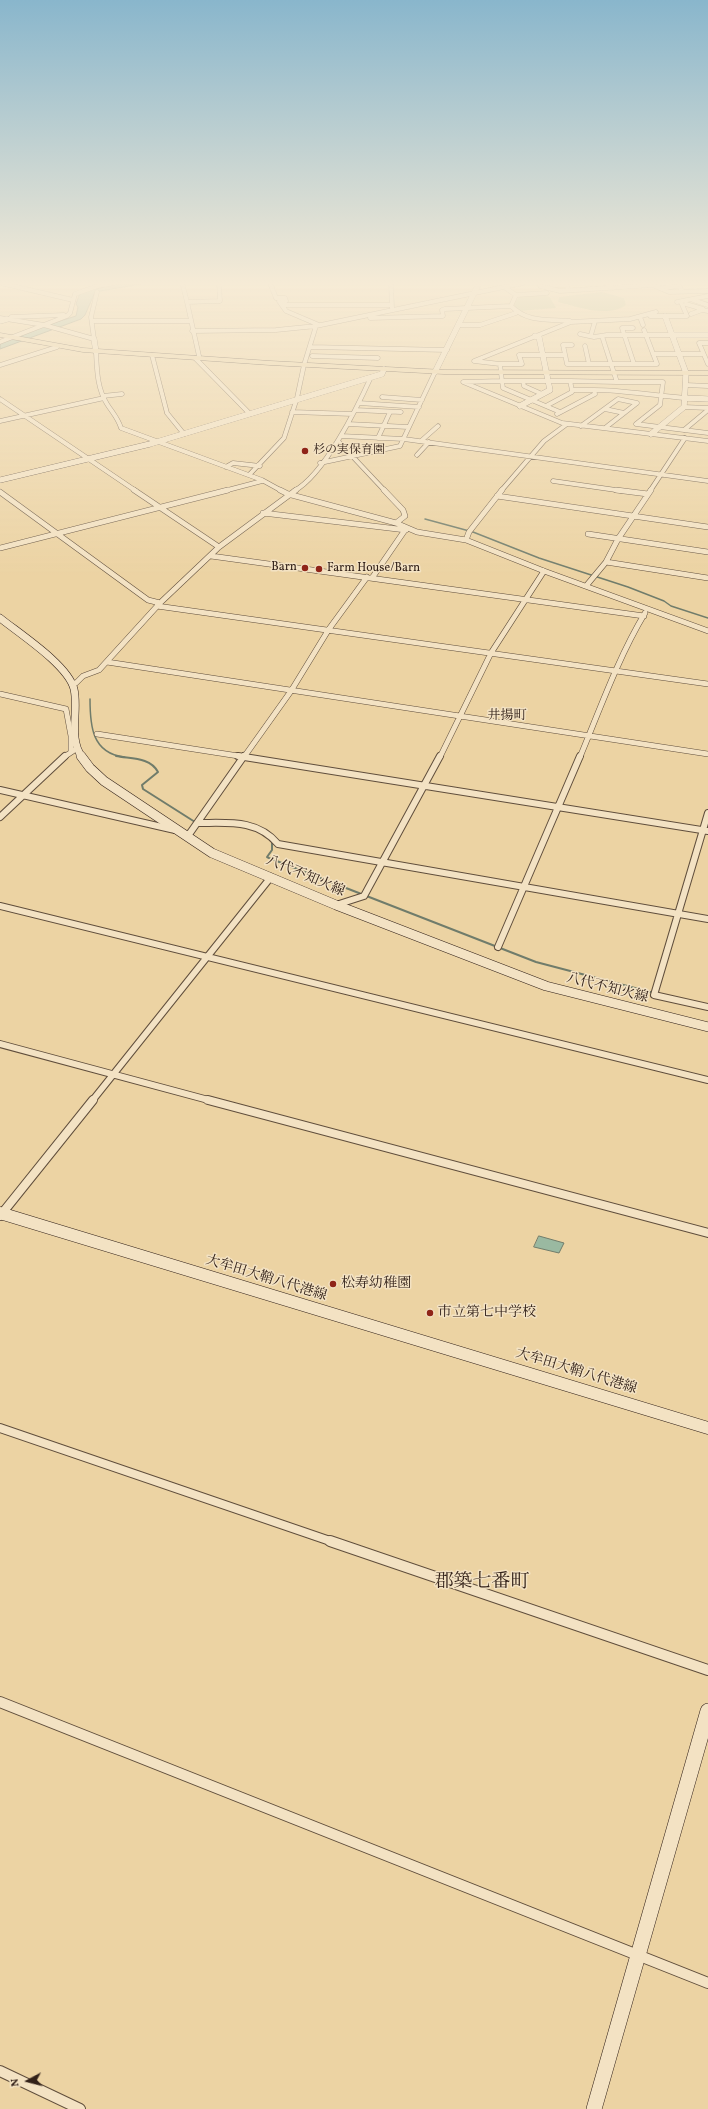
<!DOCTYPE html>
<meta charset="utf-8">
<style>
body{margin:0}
#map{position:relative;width:708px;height:2109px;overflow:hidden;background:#ecd3a3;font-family:Vollkorn,serif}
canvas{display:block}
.north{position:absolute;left:8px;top:2061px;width:40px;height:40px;-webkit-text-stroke:3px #f3e2c3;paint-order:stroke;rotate:263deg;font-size:11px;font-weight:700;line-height:16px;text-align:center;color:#322119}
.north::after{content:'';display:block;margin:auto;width:14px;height:18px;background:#322119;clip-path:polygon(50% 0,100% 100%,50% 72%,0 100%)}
</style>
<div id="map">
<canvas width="708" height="2109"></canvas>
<div class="north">N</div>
</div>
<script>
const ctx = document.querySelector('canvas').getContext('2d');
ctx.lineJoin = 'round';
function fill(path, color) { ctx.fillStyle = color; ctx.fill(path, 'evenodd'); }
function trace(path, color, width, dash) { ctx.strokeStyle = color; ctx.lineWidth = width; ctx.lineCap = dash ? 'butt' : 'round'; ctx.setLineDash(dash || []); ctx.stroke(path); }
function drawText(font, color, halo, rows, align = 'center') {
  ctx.font = font + ' Vollkorn,"Noto Serif JP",serif'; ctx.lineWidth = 3; ctx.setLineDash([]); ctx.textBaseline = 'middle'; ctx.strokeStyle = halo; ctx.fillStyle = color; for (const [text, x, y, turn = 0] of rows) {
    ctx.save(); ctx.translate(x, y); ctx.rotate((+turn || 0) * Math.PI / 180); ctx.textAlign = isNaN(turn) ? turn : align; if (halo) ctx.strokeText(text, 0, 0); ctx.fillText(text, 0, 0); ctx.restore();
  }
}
fill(new Path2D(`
 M602,292l22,6 2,7c-18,13 -48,2 -68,-3l1,-5z
 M538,293l12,4 6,11 -38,3 -4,-5 2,-5 4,-6z`), '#b4bd88');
const water = new Path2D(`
 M120,283h27l-52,9 -10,23 -4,4 -81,30v-6l44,-17 32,-10 2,-9 -2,-3 4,-11z
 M539,1236l25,7 -5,10 -25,-6z`);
fill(water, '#9ab9a1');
trace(water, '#707c6b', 1);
trace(new Path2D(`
 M425,519l48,13 66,26 89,29 36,14 7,5 37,12
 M90,699c0,27 2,54 34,58`), '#707c6b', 1.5);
trace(new Path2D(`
 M116,756c15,3 34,1 42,16l-16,13 1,4 52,33
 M272,840v10l-5,7 2,1 267,104 118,31`), '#707c6b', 2);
const streetFar4 = new Path2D(`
 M0,283l73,17
 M270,283l6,15h9l1,3h-7l7,10 33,14
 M391,283l1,25
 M540,283v3l20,5 93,-6
 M605,283l8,5
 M650,284l19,8 39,-1
 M553,285h14l1,5
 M97,286l17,-3
 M183,286l4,16
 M504,287l12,8 -5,11c17,17 37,13 59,15
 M662,288l17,-2 3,5
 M516,295l31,-2
 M693,300l15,5
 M677,302l31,-6
 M686,304l17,5
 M283,305h108
 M691,314l11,-4 6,1
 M650,316h37l-6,-14
 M11,317l53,-2
 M640,317l3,8
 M0,318l44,7 50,14 -3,-22 6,-25
 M370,318l73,-2 -1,-6 3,-1 66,-3
 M92,321h98
 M459,325h21l36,-12
 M633,328h-11l12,36h23l-13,-34
 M192,331l84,-1 40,-4 207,-43
 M580,334l14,3 13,-2h65
 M591,335l4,-14
 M602,336l9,28h23
 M0,342l67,-26 3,-3 5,-19 25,-9 -3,-2
 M708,343h-9l9,21
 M585,346l4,18
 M311,347l136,3
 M96,352c1,18 1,36 11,52 5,8 11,14 14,24l141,52 20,11
 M653,354h50
 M152,355l15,58 17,21
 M312,356l66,2
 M195,358l55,56
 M198,359l1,-3 -12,-54 33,-1 -1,-18
 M500,364l-26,-3 97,-39 59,-3 26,-7
 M0,365l57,-18
 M523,381l1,5 18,8
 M570,381l47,1 -6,-18h-44l-4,-19h9
 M617,382h46l-3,23 -24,19 72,9
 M686,385l22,1
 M594,390c30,0 61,6 91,8
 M103,396l19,-2
 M382,397l40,3
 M0,399l136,92
 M359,403l60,4
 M546,406l26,-14v-2
 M684,407l24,1
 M605,409l19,4
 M355,410l46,2
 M292,412l61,2
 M560,412l-57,-24 -1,-7 -39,1 99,41 146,18
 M557,414l38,-20 -1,-4h-22l-2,-9h-68l-2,-17h22l-3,-9h46
 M0,421l104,-23
 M348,424l60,3
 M581,426l37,-27 19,4 -32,25
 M684,430l24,-20
 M341,436l63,3 304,42
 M378,438l12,-26
 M338,441l47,50
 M421,441l17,-15
 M417,455l12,-13
 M320,463l80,-17 35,-74
 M226,467l7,-4 27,3
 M249,475l35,-37 13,-40 7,-33 12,-39
 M553,481l70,10
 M224,491l38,-10
 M294,491c30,-16 63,-83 77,-114
 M501,491l43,-50 23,-17
 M650,491l35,-53`);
const streetFar3 = new Path2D(`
 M134,490l85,57
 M280,490l8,4 108,29 21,9 49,8 78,31 164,60
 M384,490l19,20 2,6 -9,7
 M616,490l32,4
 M0,492l148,108 12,3
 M497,496l211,31
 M263,513l143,17
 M588,534l120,18
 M466,540l3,-8 33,-42
 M0,548l228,-58
 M211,556l433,60
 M606,562l102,16
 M372,578l33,-48
 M586,586l20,-24 12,-23 33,-49
 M157,606l551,78
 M107,662l601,92
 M72,683h4l7,-7 16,-6 61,-67 59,-56 77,-57
 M0,694l66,15 5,27v15
 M97,734l148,23
 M64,757l12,-8
 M244,757l47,-66 38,-62 38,-52
 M440,757l51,-104 53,-82
 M580,757c20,-48 38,-99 65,-144`);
const streetFar2 = new Path2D(`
 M238,756l470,75
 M0,790l175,40
 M708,813l-54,182 54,12
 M0,817l65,-61
 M198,823c30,0 59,-4 80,21l430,75
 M184,835l6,-2 54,-77
 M336,905l28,-9 76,-140
 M0,906l708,174
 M498,947l82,-191
 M0,1044l212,57
 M92,1101l179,-224`);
const streetFar1 = new Path2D(`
 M208,1100l500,133
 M0,1216l93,-116
 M0,1428l333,114`);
const street = new Path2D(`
 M330,1541l378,129
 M0,1702l708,281
 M0,2071l80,38`);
const secondaryFar4 = new Path2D(`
 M665,316l7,19
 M0,321l7,-2
 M94,339l2,13
 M435,372l44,-89
 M685,398l23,1
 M520,406l30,-16 -11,-53 -4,-1
 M651,434l33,-27 2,-34 -14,-38h36
 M0,480l150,-36 232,-70 2,-5`);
const secondaryFar3 = new Path2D(`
 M0,618c20,16 68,47 74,71 5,22 -6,49 8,68`);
const secondaryFar2 = new Path2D(`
 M81,756l9,12 14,13 108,72 124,52 210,81 162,41`);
const secondaryFar1 = new Path2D(`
 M0,1213l708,215`);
const secondary = new Path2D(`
 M594,2109l114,-398`);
const primary = new Path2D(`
 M0,333l83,15 187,13 174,9 264,1v4l-264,-1 -174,-9 -187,-13 -83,-15z`);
trace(streetFar4, '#604e3c', 5);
trace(streetFar3, '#604e3c', 6);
trace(streetFar2, '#604e3c', 8);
trace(streetFar1, '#604e3c', 10);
trace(street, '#604e3c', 12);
trace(secondaryFar4, '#322119', 6);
trace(secondaryFar3, '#322119', 8);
trace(secondaryFar2, '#322119', 10);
trace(secondaryFar1, '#322119', 13);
trace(secondary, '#322119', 16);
trace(primary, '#322119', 1);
trace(streetFar4, '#f3e2c3', 4);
trace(streetFar3, '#f3e2c3', 5);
trace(streetFar2, '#f3e2c3', 6);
trace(streetFar1, '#f3e2c3', 8);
trace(street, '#f3e2c3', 10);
trace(secondaryFar4, '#f3e2c3', 5.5);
trace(secondaryFar3, '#f3e2c3', 7);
trace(secondaryFar2, '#f3e2c3', 9);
trace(secondaryFar1, '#f3e2c3', 12);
trace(secondary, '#f3e2c3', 15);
fill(primary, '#ecd3a3');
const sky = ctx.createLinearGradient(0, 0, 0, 578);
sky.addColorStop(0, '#89b6cc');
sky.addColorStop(0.49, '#f6ebd6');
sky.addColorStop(1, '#f6ebd600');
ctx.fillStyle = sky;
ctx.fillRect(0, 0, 708, 578);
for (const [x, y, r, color] of [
 [305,451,4,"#8f2418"],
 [305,568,4,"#8f2418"],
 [319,569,4,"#8f2418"],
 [333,1284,4,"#8f2418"],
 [430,1313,4,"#8f2418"]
]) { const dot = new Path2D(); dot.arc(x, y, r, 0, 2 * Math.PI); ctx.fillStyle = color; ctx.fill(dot); trace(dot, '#f3e2c3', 1.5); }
drawText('12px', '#322119', '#f3e2c3', [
 ["杉の実保育園",313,451],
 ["Barn",297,568,"right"],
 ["Farm House/Barn",327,569]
], 'left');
drawText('13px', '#322119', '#f3e2c3', [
 ["井揚町",507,717]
]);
drawText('14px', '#322119', '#f3e2c3', [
 ["八代不知火線",305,877,23],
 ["八代不知火線",607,989,14],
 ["大牟田大鞘八代港線",266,1279,17],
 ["大牟田大鞘八代港線",576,1372,17]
]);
drawText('14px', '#322119', '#f3e2c3', [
 ["松寿幼稚園",341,1284],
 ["市立第七中学校",438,1313]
], 'left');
drawText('19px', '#322119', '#f3e2c3', [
 ["郡築七番町",482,1584]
]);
</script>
